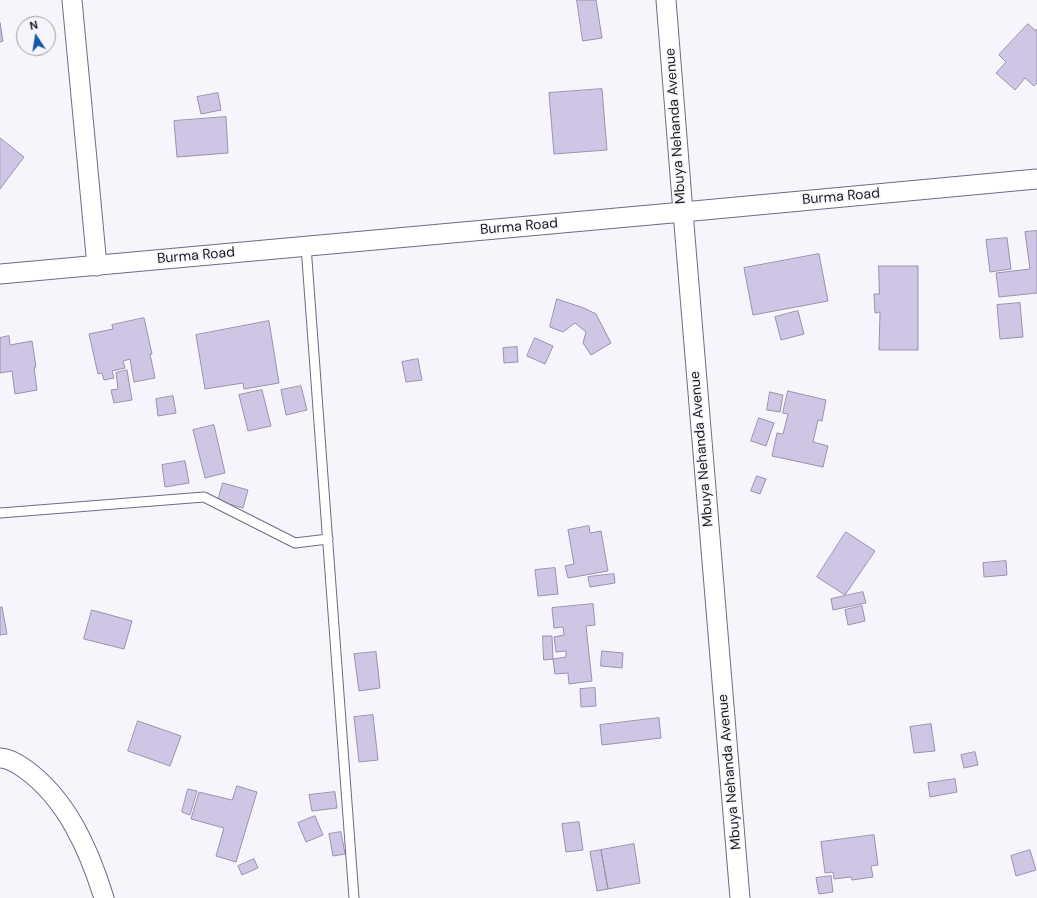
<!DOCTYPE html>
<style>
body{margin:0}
#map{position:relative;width:1037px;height:898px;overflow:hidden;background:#f7f5fc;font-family:"DM Sans",sans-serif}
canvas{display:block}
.north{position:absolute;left:16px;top:16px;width:40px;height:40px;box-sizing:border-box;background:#f7f5fc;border:1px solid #a09da6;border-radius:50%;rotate:348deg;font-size:11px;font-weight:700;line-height:16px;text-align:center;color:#1e1a25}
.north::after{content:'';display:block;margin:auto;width:14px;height:18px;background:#1755a6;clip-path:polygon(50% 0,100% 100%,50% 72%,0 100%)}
</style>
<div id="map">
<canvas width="1037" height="898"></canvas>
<div class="north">N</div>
</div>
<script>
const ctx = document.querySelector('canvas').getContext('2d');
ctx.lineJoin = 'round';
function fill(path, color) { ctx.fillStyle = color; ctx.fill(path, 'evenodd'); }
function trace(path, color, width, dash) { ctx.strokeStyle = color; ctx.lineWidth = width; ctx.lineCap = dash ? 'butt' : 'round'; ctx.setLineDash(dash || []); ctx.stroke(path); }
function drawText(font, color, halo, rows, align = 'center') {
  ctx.font = font + ' "DM Sans",sans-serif'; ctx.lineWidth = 3; ctx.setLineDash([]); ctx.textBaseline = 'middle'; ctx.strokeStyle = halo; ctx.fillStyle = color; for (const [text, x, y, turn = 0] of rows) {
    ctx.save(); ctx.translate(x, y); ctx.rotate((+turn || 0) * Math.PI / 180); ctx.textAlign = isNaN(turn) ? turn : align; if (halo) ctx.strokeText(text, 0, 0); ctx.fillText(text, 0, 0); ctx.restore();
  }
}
const building = new Path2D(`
 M577,0h19l6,38 -19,3z
 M0,23l3,18 -3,1z
 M1028,24l8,7 1,-2v54l-3,3 -9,-8 -10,12 -19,-17 10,-11 -7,-7z
 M602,89l5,61 -53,4 -5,-61z
 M218,93l3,17 -20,4 -4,-17z
 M226,117l2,36 -51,4 -3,-36z
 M0,138l24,19 -24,32z
 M1037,231v62l-38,4 -3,-24 34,-4 -5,-37z
 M1007,238l4,31 -21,3 -4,-32z
 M819,254l9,47 -75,14 -9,-47z
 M879,266h39v84h-39l1,-38 -5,1 -1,-19h5z
 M557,299l27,9 12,6 15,29 -20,12 -8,-12 3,-11 -11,-9 -12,9 -13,-5z
 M1020,303l3,34 -23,2 -3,-34z
 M798,311l6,23 -23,6 -6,-23z
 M144,318l8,36h-2l5,24 -21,4 -4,-23 -7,2 2,7 -13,3 2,7 -10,2 -2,-7 -4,1 -9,-40 24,-5 -1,-4z
 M269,321l10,62 -35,6 -1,-6 -38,6 -9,-54z
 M9,336l1,9 22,-4 4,26h-2l3,23 -22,4 -3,-23 -12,2v-35z
 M535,338l18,8 -8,18 -18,-8z
 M517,347l1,15 -14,1 -1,-15z
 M418,359l4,21 -16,2 -4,-20z
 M127,370l5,30 -18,3 -3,-13 7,-1 -2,-16z
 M301,386l6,24 -21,5 -5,-25z
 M262,390l9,36 -23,5 -9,-36z
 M788,391l38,9 -4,21 -4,-1 -5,22 15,4 -5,21 -51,-11 5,-23 6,1 5,-20 -5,-1z
 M770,392l13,3 -3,17 -13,-2z
 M173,396l3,17 -18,3 -2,-17z
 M759,418l15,5 -8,23 -15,-5z
 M214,425l11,48 -20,5 -12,-48z
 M185,461l4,22 -24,4 -3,-22z
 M757,476l9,3 -6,15 -9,-3z
 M223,483l25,7 -5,18 -25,-7z
 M589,526l1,7 11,-2 7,40 -40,7 -3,-12 9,-2 -6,-34z
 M846,532l29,19 -30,44 -28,-18z
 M1006,561l1,14 -23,2 -1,-14z
 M555,568l3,26 -20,2 -3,-26z
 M614,574l1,9 -25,4 -2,-10z
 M863,592l3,11 -33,7 -2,-11z
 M593,604l2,21 -9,1 6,55 -23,3 -1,-11 -13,1 -2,-15 13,-2v-6l-10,1 -2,-15 10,-2 -1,-8 -9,1 -2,-20z
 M862,606l3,15 -17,4 -3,-15z
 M2,607l5,27 -7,1v-27z
 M92,610l40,11 -8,28 -40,-10z
 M543,636h9l1,23 -9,1z
 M602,651l21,2 -1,15 -21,-2z
 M376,652l4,36 -21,3 -5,-37z
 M595,688l1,18 -15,1 -1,-18z
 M373,715l5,45 -19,2 -5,-45z
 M659,718l2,20 -59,7 -2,-20z
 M138,721l43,15 -11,30 -42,-15z
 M931,724l4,27 -21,2 -4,-26z
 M975,752l3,13 -14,3 -3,-13z
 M955,779l2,13 -27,5 -2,-14z
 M237,786l20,6 -21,70 -20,-6 8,-28 -33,-9 8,-27 33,8z
 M188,789l9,2 -7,24 -8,-3z
 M335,792l2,16 -25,3 -3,-16z
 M315,816l8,19 -17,7 -8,-19z
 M579,822l4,28 -17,2 -4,-28z
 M341,832l4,22 -12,2 -4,-22z
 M874,835l4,30 -7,1 2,11 -21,3 -1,-3 -17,2 -1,-7 -8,1 -4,-31z
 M634,844l6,39 -32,6 -7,-39z
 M601,850l7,39 -11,2 -7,-39z
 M1030,850l6,20 -20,6 -5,-20z
 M254,859l4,9 -16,7 -4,-9z
 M831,876l2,16 -14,2 -3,-16z`);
fill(building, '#cfc5e4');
trace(building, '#9b91ae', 1);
const lane = new Path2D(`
 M306,246l48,652
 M0,513l204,-16 91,46 33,-4`);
const street = new Path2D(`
 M72,0l25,266
 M666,0l17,212 57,686
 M0,274l683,-62 354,-33
 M0,758c8,0 18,6 25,11 42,30 64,81 79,129`);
trace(lane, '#736985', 11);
trace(street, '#736985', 21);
trace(lane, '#fff', 9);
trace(street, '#fff', 19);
drawText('14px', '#1e1a25', '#f7f5fc', [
 ["Mbuya Nehanda Avenue",676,126,-94],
 ["Burma Road",841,197,-5],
 ["Burma Road",519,227,-5],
 ["Burma Road",196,256,-5],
 ["Mbuya Nehanda Avenue",702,449,-95],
 ["Mbuya Nehanda Avenue",730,772,-95]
]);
</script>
